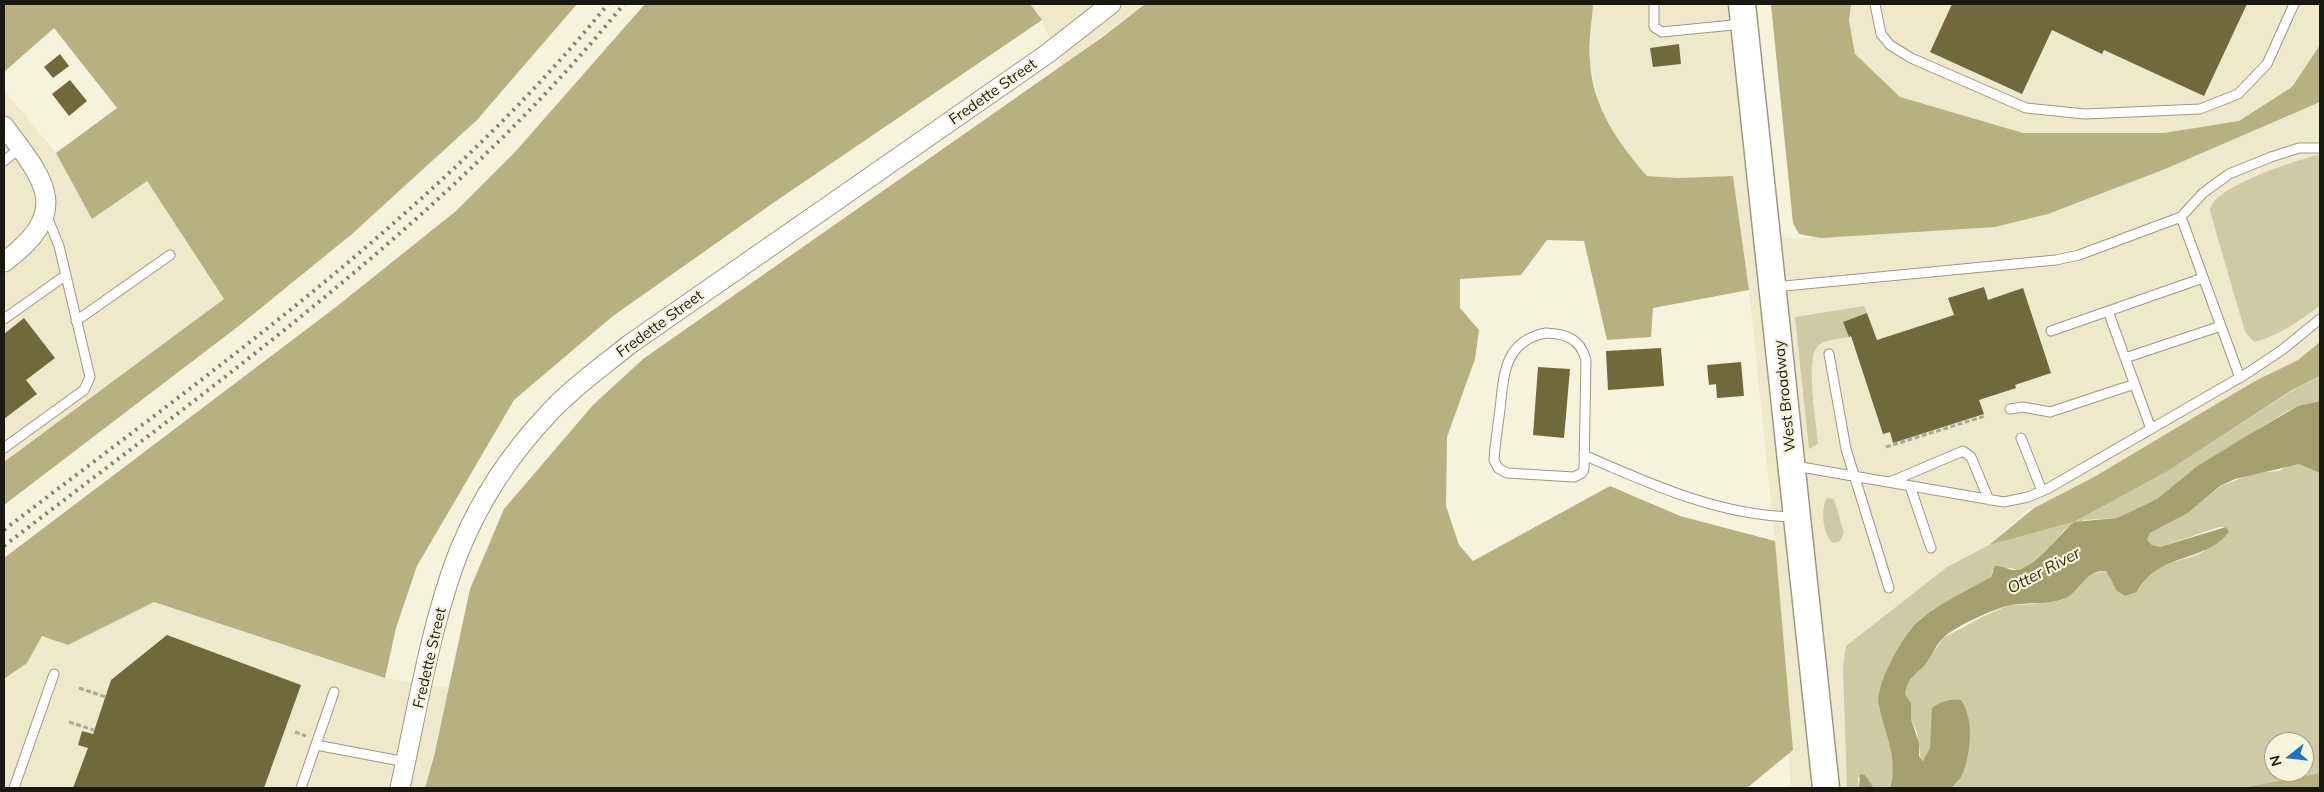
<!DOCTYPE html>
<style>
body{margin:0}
#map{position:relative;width:2324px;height:792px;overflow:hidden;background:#f6f3dc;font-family:Mulish,sans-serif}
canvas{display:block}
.frame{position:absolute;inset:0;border:5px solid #1a1911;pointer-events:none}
.north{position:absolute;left:2264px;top:732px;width:50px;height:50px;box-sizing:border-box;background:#f6f3dc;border:1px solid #9e9c8b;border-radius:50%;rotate:254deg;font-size:14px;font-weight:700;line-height:20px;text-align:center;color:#1a1911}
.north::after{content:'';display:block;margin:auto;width:18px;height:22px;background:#1974c1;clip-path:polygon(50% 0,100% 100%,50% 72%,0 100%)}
</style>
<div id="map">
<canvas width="2324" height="792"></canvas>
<div class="frame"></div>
<div class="north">N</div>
</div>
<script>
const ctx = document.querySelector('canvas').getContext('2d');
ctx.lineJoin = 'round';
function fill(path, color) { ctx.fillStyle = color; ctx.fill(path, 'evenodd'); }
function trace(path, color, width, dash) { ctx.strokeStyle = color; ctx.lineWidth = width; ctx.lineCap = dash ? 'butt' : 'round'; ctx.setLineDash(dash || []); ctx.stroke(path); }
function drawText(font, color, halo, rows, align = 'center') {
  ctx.font = font + ' Mulish,sans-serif'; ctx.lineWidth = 4.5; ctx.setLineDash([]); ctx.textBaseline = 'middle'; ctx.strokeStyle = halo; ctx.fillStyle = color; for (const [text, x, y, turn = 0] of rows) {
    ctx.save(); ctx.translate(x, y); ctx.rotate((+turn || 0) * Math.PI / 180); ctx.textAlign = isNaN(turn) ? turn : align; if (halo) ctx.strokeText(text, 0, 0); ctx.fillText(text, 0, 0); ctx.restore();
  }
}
fill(new Path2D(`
 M1030,4h115l-83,62 -20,-45z
 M1593,4h149l26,234h49l-18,-4 -6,-11 -22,-219h549v93l-130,61 130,-56v240l-22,18 -43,21 -161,96 -68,34 -37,34 -42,22 -101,79 4,142h-59l-16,-247 -26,-251 -16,-114 -55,2 -31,-2 -25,-28 -22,-39 -10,-47z
 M4,90l52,63 34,61 57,-33 77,119 -220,162z
 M153,602l231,76 65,10 -24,100h-421v-109l23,-16 15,-27 26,9z`), '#eee9cb');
fill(new Path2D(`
 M2317,155l3,1v150c-20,14 -41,30 -66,36l-9,-10 -35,-121c1,-24 85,-50 107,-56z
 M1864,306l3,7 -24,9 6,15c-9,2 -23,2 -30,8 -15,11 -2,80 -1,99l-9,5 -14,-132z
 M2320,376v25l-22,5 -12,6 -90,55 -39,32 -40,19 -33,2 -20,10 -14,17 -24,20 -9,3 -7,-2 -18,3 -1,6 -71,42 -30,43 -12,42 14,44 2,18 -4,22h-16l-9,-13 -7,3 1,10h-12l-4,-121 3,-21 101,-79 42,-22 85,-23 94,-51 125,-81z
 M2300,464l20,9v300l-78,15h-291l12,-14 -31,-41 -2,15 -4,11 -5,1 -4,-28 -6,-13v-16l-6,-9 2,-11 7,-10 13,-10 16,-25 41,-22 25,-11 28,-1 53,-30 16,-3 11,20 8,5 12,-4c21,-39 50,-25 74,-46 6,-5 10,-13 15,-19h-7l-59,20 -8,-2 -5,-5 3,-7 38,-20 33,-27 33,-13 25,-2 10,-6zM2274,742h30v30h-30z
 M1827,498l7,1 10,34 -4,8 -6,2c-11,-4 -14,-36 -7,-45z`), '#cfc9a4');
fill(new Path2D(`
 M6,4h571l-100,116 -125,114 -112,91 -236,180v-43l220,-163 -77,-118 -55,38 -36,-66 61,-45 -63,-80 -50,44v-67z
 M645,4h385l12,16 -266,181 -163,115 -99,84 -97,166 -21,62 -11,50 -231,-76 -86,43 -26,-9 -15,27 -23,16v-121l332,-251 120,-96 59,-59z
 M1145,4h448c-1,19 -5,39 -3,57 2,45 28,82 57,115l31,2 55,-2 16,114 -96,18 -2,29 -44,3 -23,-99 -37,-1 -26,35 -61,4v29l19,22 -4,29 -28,78 -1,69 13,39 14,16 137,-75 70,30 95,25 18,209 -46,38h-1322l9,-32 36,-167 34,-80 89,-104 50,-46 461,-323z
 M1771,4h80l-2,17 6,33 45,43 123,36h141l75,-12 53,-34 28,-42v57l-155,67 -117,45 -53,13 -174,11 -22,-4 -6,-11z
 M2320,342v34l-28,14 -124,81 -94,51 -85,23 45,-37 60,-31 161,-96 43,-21z
 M2320,773v15h-78z`), '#b8b080');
fill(new Path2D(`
 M2320,401v72l-21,-9 -64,15 -15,7 -32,27 -38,20 -3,7 5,5 8,2 66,-20 3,5c-25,32 -70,19 -92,60l-12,4 -8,-5 -11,-20c-22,-2 -25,21 -43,28 -17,6 -35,3 -52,6 -16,3 -58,22 -69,34 -6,6 -9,15 -14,22 -10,14 -19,12 -23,33l6,9v16l8,24v13l4,5 7,-13 2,-40c9,-7 17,-9 29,-8 13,18 10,52 2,73 -2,5 -8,11 -12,15h-61c9,-30 -5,-53 -11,-82 -5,-21 26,-75 42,-87 21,-17 47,-29 70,-42l4,-11c8,-1 14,5 22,4 17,-2 44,-37 57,-48l43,-4 40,-19 39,-32 47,-29 55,-32z
 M1860,774l5,1 9,13h-15z`), '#a69e6e');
fill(new Path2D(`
 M1952,4h295l-43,92 -100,-46 -2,4 -50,-24 -30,64 -92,-42z
 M1679,44l2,20 -28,3 -3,-19z
 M60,54l9,12 -16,12 -9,-11z
 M70,80l17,21 -18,15 -17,-22z
 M1984,287l4,13 35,-12 28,85 -36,12 1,3 -37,12 5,14 -91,29 -3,-11 -7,2 -32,-98 -2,1 -6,-15 24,-9 10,27 77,-25 -6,-17z
 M24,318l31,40 -29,22 11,14 -33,25v-85z
 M1661,348l3,38 -56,4 -2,-39z
 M1741,362l3,34 -27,2 -1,-14 -7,1 -2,-20z
 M1538,367l32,2 -6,69 -31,-3z
 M167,635l134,50 -37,103h-191l15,-40 -10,-3 4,-14 11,3 18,-54z`), '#71693b');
const service = new Path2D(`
 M1654,4v23l8,5 81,-8
 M1875,4l6,30 9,11 21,13 115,50 59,6 115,-5 38,-15 29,-30 27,-60
 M4,161l16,-13
 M2181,217l59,161
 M1774,287l282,-27 23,-5 102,-38 22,-24 26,-19 42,-17 28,-9h21
 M2108,311l43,118
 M4,319l62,-44
 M76,321l94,-66
 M2051,331l152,-53
 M1546,333c20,1 34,5 40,27l-2,109 -2,4 -8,4 -67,-4 -9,-5 -4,-8c1,-17 4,-34 6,-51 4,-35 4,-68 46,-76z
 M1829,354l17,95 43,139
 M2125,358l96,-32
 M2010,409l13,-2 27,5 85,-28
 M2021,438l21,53
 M4,448l80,-58 6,-13 -31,-131 -13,-32
 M1584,455c68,30 137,61 211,62
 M1795,466l209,36 24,-5 19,-8 199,-115 36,-24 38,-31
 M1890,482l73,-31 8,6 18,43
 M1910,486l21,62
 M316,745l90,17
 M14,788l40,-114
 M301,788l33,-96`);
const minor = new Path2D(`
 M4,126c41,55 69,85 0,136
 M400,788c17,-77 31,-166 60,-239 21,-51 52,-97 89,-136 24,-26 54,-47 81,-69l417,-290 64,-50`);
const secondary = new Path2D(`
 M1742,4l84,784`);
trace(service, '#9c9883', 11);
trace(minor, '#9c9883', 21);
trace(secondary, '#9c9883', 29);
trace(new Path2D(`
 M1886,447l99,-31
 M79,688l27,9
 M69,722l25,8
 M295,732l11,4`), '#aaa896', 3, [5, 2.5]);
trace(service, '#fff', 9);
trace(minor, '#fff', 19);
trace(secondary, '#fff', 26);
trace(new Path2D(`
 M4,530c211,-162 435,-318 604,-526
 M4,546c217,-167 446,-328 620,-542`), '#848373', 4, [2.5, 5]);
drawText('15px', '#1a1911', '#f6f3dc', [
 ["Fredette Street",993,92,-35],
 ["Fredette Street",660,324,-36],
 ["West Broadway",1785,396,-96],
 ["Fredette Street",430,658,-77]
]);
drawText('italic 16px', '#352e05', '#f6f3dc', [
 ["Otter River",2044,571,-28]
]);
</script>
